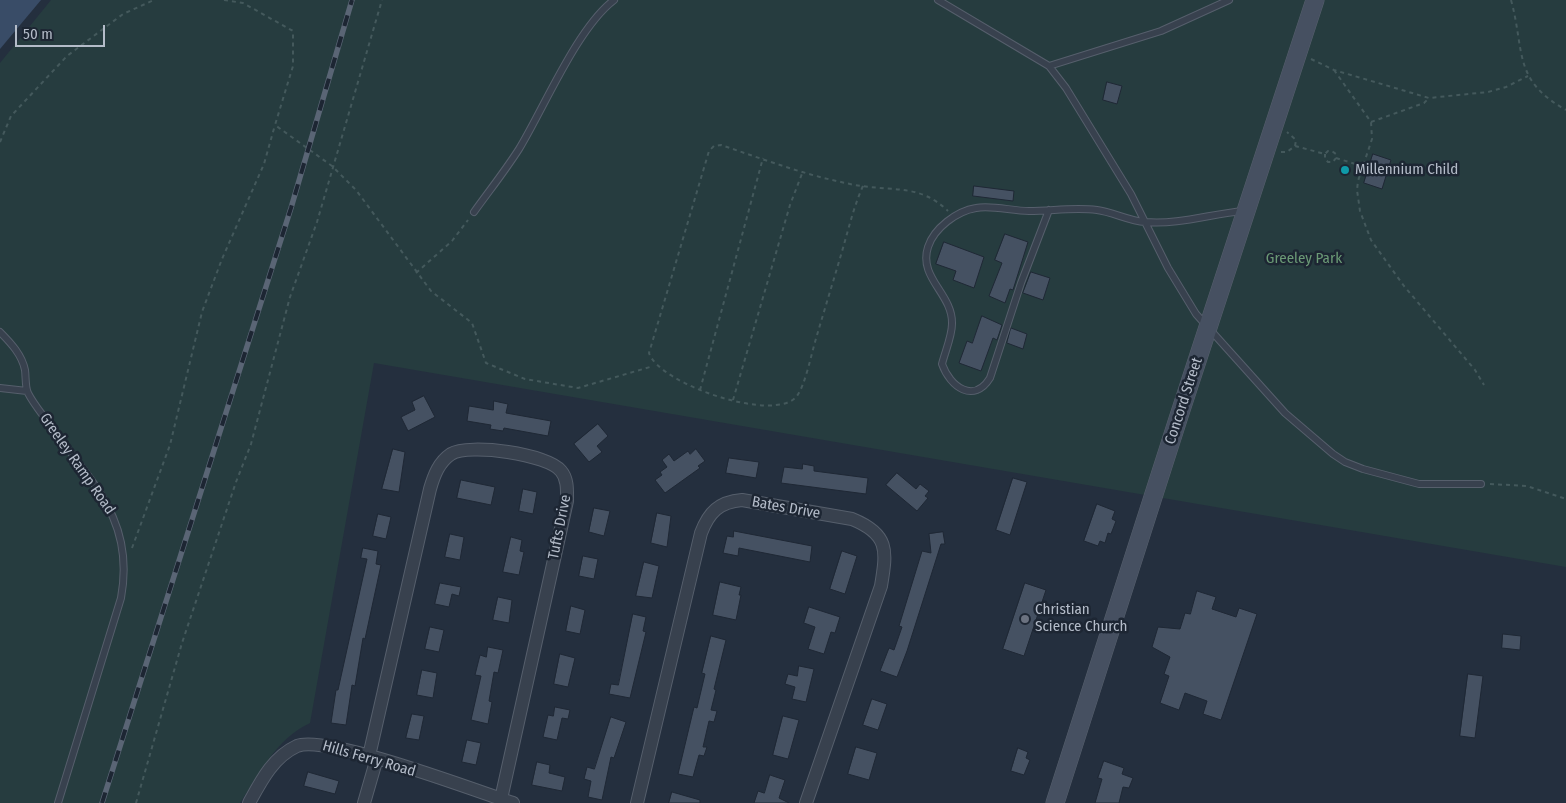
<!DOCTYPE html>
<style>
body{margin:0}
#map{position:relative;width:1566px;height:803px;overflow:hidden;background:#242f3e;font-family:"Fira Sans Condensed",sans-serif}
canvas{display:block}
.scale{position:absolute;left:15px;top:25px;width:90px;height:22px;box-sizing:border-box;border:2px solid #b4bcc9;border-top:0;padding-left:6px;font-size:15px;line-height:18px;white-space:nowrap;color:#b4bcc9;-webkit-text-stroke:4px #1d2633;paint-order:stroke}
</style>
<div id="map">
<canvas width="1566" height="803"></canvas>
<div class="scale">50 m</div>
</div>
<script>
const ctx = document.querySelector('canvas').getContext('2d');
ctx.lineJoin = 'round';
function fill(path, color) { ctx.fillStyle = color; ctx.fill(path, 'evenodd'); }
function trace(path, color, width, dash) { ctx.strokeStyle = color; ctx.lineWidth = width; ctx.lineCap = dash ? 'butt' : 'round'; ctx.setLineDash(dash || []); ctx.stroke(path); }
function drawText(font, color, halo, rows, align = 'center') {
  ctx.font = font + ' "Fira Sans Condensed",sans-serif'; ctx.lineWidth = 5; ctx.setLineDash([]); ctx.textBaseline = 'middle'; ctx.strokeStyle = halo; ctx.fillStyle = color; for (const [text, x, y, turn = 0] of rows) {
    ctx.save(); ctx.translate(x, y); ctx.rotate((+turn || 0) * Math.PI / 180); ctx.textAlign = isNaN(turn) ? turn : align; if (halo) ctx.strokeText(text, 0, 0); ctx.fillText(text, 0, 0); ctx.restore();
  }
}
fill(new Path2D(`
 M51,0h1515v567l-1192,-204 -64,360c-34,16 -50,50 -70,80h-240v-740z`), '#263c3f');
fill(new Path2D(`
 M0,0h41l-41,49z`), '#394c67');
const building = new Path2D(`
 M1107,82l15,4 -5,18 -14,-4z
 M1373,154l18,6 -9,29 -18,-6z
 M974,186l40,5 -1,10 -40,-5z
 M1005,234l23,8 -15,48 -3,-1 -5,14 -16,-7 13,-33 -7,-3z
 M944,242l40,15 -10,31 -21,-8 3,-9 -20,-7z
 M1031,272l19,6 -7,22 -20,-7z
 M982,316l20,9 -5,15 -4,-2 -12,33 -22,-8 8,-22 5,2z
 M1011,328l16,6 -4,15 -16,-6z
 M424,396l11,21 -27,14 -7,-14 14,-7 -3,-8z
 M494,401l14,3 -2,9 45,8 -3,15 -44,-8 -1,3 -13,-2 1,-4 -24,-4 2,-15 24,4z
 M598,424l10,12 -11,10 5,6 -13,10 -15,-18z
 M393,449l12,3 -6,40 -17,-3z
 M696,449l9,12 -7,5 2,2 -35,25 -10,-13 7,-5 -2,-3 7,-5 -5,-7 7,-6 5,7 14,-10 2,3z
 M729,458l30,4 -3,16 -30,-5z
 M803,464l11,2v5l54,7 -2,16 -85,-11 3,-16 18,2z
 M897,473l19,16 4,-5 9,7 -4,5 3,2 -11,13 -31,-26z
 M1013,478l14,4 -17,53 -14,-5z
 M461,480l34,7 -4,18 -34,-7z
 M523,489l14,3 -4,22 -14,-3z
 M1097,504l18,7 -3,8 4,2 -5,13 -3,-1 -3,10 -5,-2 -2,5 -14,-5z
 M594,508l16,3 -6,25 -15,-4z
 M657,513l14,3 -4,31 -16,-4z
 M378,514l13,3 -5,22 -13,-3z
 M734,531l78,15 -2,16 -71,-14 -1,8 -15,-3 4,-17 6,1z
 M943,532l2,12h-4l-34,107 -10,26 -17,-6 9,-23 5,2 8,-23 -3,-1 23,-75 9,2 -2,-19z
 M450,534l14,3 -4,23 -15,-3z
 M511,537l11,3 -2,11 4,1 -5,23 -16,-3z
 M363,548l15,3 -2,13 5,1 -16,74 -2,-1 -8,48 -3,-1 -6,40 -15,-2 5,-33h2l29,-131 -6,-1z
 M842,551l15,5 -12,38 -15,-5z
 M583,556l15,3 -4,20 -15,-3z
 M644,562l15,4 -7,32 -16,-2z
 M720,582l21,5 -2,8h2l-5,25 -23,-5z
 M440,583l21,4 -2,9 -7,-2 -3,13 -14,-3z
 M1025,583l21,7 -22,66 -21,-7z
 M1197,591l19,6 -4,12 24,8 3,-9 18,6 -36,106 -18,-6 4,-13 -22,-8 -6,17 -19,-7 9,-27 -5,-2 6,-17 -18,-10 6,-20 22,2 5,-16 5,1z
 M498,597l14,3 -3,23 -16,-3z
 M571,606l14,4 -5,24 -14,-3z
 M809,607l31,10 -5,16 -4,-1 -7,22 -16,-5 7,-22 -11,-4z
 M633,614l13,3 -3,14 3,1 -16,66 -21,-4 2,-10 7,1z
 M430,627l14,3 -5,22 -14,-3z
 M1503,634l18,2 -1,14 -18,-2z
 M711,636l15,4 -12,49 2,1 -5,20 6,1 -3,11 -5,-1 -6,26h4l-3,9 -5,-1 -6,22 -15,-3 16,-67 3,1 8,-34 -3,-1z
 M488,647l15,3 -5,23 -4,-1 -5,29 3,1 -4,22 -17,-4 10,-44 -6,-1 5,-20 6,2z
 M560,654l15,4 -7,29 -14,-3z
 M799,666l15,3 -8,33 -14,-3 3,-12 -10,-3 3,-10 9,2z
 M422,670l15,3 -4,25 -16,-3z
 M1468,674l15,2 -8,62 -15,-2z
 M872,699l15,5 -9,26 -15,-5z
 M555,707l15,3 -2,9 -6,-1 -5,22 -14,-3 5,-22 5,1z
 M412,714l12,2 -5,24 -13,-2z
 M783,716l16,4 -11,39 -15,-4z
 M611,717l15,5 -12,36 -3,-1 -9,43 -14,-3 3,-16 -7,-2 3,-12 7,2z
 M467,740l14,3 -5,22 -14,-3z
 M856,747l21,6 -8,27 -21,-6z
 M1018,748l10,4 -2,6 4,2 -6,15 -13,-4z
 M1104,761l20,7 -2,6 11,4 -4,10 -6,-1 -4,16h-24l7,-24 -4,-1z
 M537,762l13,3 -1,8 16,4 -3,14 -30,-6z
 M308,772l31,9 -4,13 -31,-8z
 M770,775l15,5 -6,18 10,5h-35l4,-12 6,2z
 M672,792l28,8v3h-31z`);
fill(building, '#455162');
trace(building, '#1f2835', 1);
const service = new Path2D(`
 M938,0l111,66 17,22 65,106 37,74 28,46 89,99 48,41 12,8 18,7 56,15h62
 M1049,66l112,-35 68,-31
 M1049,210l-28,73 -31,95c-16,26 -40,9 -48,-14 3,-12 10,-28 10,-40 1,-30 -34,-46 -24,-77 6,-19 29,-36 48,-39 16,-3 36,3 53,3 23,0 45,-4 68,-1 16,2 32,11 48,12 33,3 66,-8 98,-11
 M474,212c15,-21 31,-41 45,-63 25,-41 58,-121 95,-149
 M0,332c11,11 22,23 25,38 1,7 0,17 3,23 6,12 16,23 24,35 42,57 83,94 69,170l-63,205
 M0,388l27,3`);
const minor = new Path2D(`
 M369,756l61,-267c4,-14 9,-27 21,-35 18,-11 97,0 110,17 7,8 6,20 6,30l-66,298
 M249,803c12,-22 24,-46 48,-57 29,-12 180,45 216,57
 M364,803l13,-45
 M637,803l64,-270c8,-21 18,-31 41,-33l110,19c37,15 35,31 29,67l-75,217`);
const secondary = new Path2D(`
 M1055,803l123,-384 137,-419`);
trace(service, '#565f6c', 8);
trace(minor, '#565f6c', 14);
trace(secondary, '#565f6c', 19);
trace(new Path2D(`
 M224,0l19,3 50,28v35l-18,59 57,41 24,24 75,101 41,32 14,40 39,16 53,9 72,-21
 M1511,0c14,50 1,80 55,110
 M1311,59l23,11 95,28 59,-6 18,-5 22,-11
 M1334,70l37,52 1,17 -14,42 -1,9 3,21 11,29 33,46 71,84 9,15
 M1371,122l53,-19 5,-5
 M0,142l11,-26 56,-60 56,-42 31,-14
 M1295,146l30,8 3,-3h4l4,3v4l-3,4h-5l-3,-3v-5
 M1281,152h6l8,-6 1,-6 -9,-8
 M1336,158l26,8
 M863,186c-9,20 -14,41 -20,62 -9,31 -19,63 -28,94 -4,14 -10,43 -18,54 -22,28 -138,-12 -148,-43l60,-202 5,-5 7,-1c36,12 73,26 111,35 10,2 20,5 30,6 34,5 59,-1 86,25
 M416,273l36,-32 16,-21
 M700,390l63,-232
 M733,400l57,-195 13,-34
 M1490,484l37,2 39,13
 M132,548l38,-103 32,-133 20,-53 42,-95 11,-39
 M136,803l46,-160 54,-161 15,-38 39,-147 27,-75 65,-222`), '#44595c', 2, [4, 4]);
trace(service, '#38414e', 6);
trace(minor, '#38414e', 12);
trace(secondary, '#465061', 18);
const rail = new Path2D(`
 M102,803l189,-595 61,-208`);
trace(rail, '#5a6575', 5.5);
trace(rail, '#1d2633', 4, [11]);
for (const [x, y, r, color] of [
 [1345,170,5,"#0f9aa8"],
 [1025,619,5,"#6b7280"]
]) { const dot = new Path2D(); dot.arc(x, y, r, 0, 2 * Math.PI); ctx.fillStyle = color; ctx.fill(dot); trace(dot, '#1d2633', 2); }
drawText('15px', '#b4bcc9', '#1d2633', [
 ["Millennium Child",1355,170],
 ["Christian",1035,610],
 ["Science Church",1035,627]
], 'left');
drawText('15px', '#6b9a76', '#1d2633', [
 ["Greeley Park",1304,259]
]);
drawText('15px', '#b4bcc9', '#1d2633', [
 ["Concord Street",1184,401,-72],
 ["Greeley Ramp Road",77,464,55],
 ["Bates Drive",786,508,10],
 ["Tufts Drive",560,527,-79],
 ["Hills Ferry Road",369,759,16]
]);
</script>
